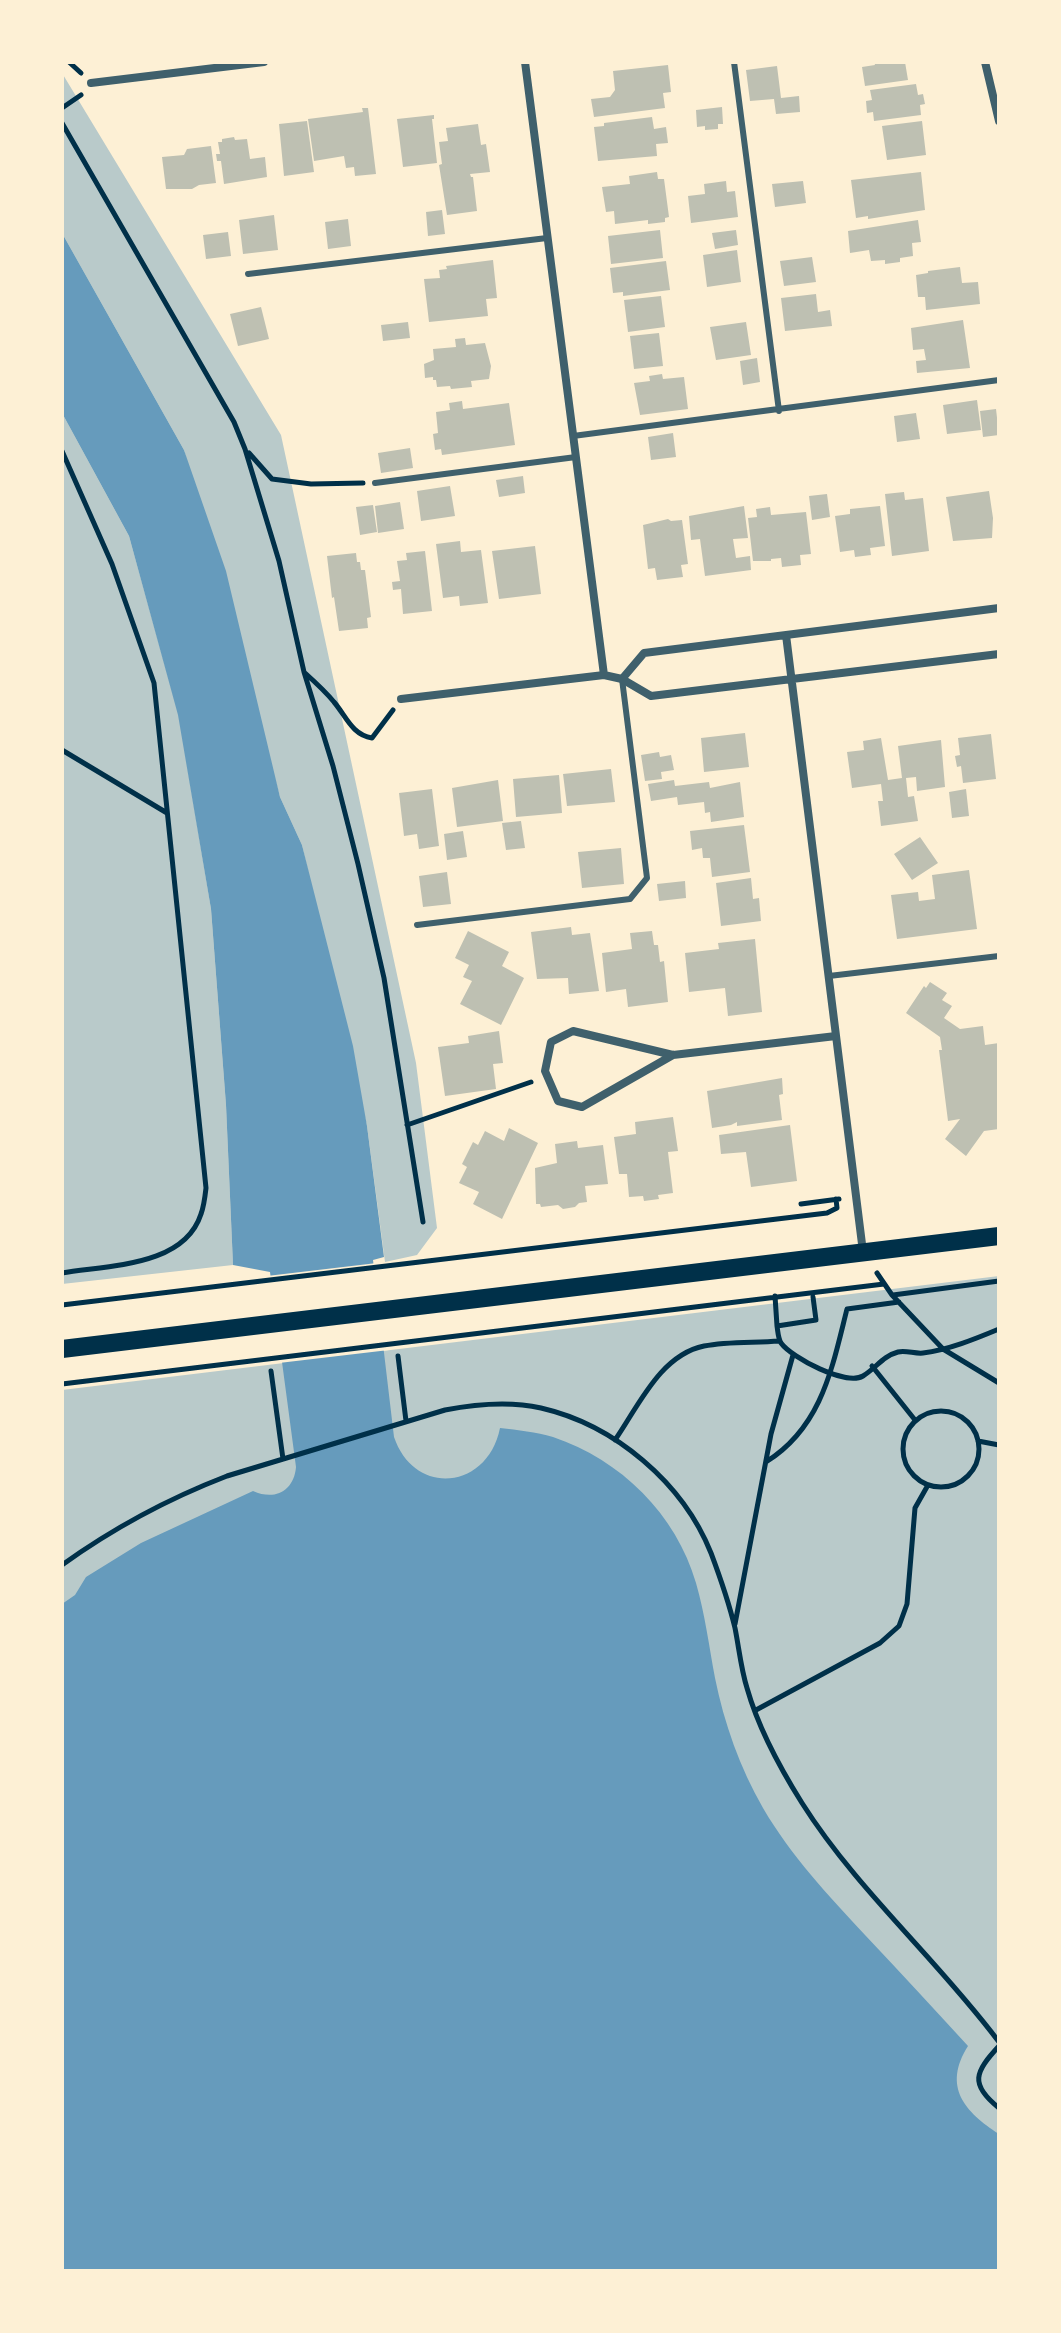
<!DOCTYPE html>
<style>
body{margin:0}
#map{position:relative;width:1061px;height:2333px;overflow:hidden;background:#fdf0d5;font-family:Lato,sans-serif}
canvas{display:block}
.frame{position:absolute;inset:0;border:64px solid #fdf0d5;pointer-events:none}
</style>
<div id="map">
<canvas width="1061" height="2333"></canvas>
<div class="frame"></div>
</div>
<script>
const ctx = document.querySelector('canvas').getContext('2d');
ctx.lineJoin = 'round';
function fill(path, color) { ctx.fillStyle = color; ctx.fill(path, 'evenodd'); }
function trace(path, color, width, dash) { ctx.strokeStyle = color; ctx.lineWidth = width; ctx.lineCap = dash ? 'butt' : 'round'; ctx.setLineDash(dash || []); ctx.stroke(path); }
fill(new Path2D(`
 M62,73l219,362 135,628 21,165 -20,27 -32,7 -18,-136 -65,-281 -22,-48 -96,-347 -122,-217z
 M62,413l67,123 50,180 32,193 15,196 7,160 -171,19z
 M999,1276v995h-937v-881z`), '#b9caca');
fill(new Path2D(`
 M62,233l122,217 42,121 54,226 22,48 51,201 14,80 17,131 -11,3 21,177c21,61 94,52 106,-9 18,2 36,4 53,9 68,23 123,77 143,146 9,31 13,63 19,95 9,45 25,90 48,130 28,48 65,87 102,127 35,37 69,74 103,111 -26,41 -3,66 31,88v137h-937v-667l13,-9 11,-18 55,-34 112,-52c22,10 41,0 43,-24l-26,-195 -37,-7 -7,-160 -15,-196 -33,-194 -49,-179 -67,-123z`), '#669bbc');
fill(new Path2D(`
 M377,1263l12,87 -110,13 -12,-87z`), '#fdf0d5');
fill(new Path2D(`
 M874,62h31l3,18 -43,6 -3,-19 13,-2z
 M668,65l3,27 -8,1 2,15 -71,9 -3,-18 19,-2 5,-7 -2,-19z
 M777,66l4,32 18,-2 1,16 -24,2 -2,-15 -24,2 -4,-31z
 M916,84l2,11 5,-1 2,10 -5,1 1,10 -47,6 -1,-9 -6,1 -1,-12 6,-1 -2,-10z
 M722,107l1,17h-5v5l-13,1v-4l-8,1 -1,-17z
 M362,108h6l8,66 -21,2 -1,-9 -8,1 -2,-12 -30,5 -6,-42 55,-7z
 M434,115v4h-2l5,44 -34,4 -6,-48z
 M652,117l2,12 12,-2 2,16 -12,1 1,12 -59,5 -4,-34 10,-1v-3z
 M307,121l7,51 -30,4 -5,-52z
 M922,121l4,34 -39,5 -5,-34z
 M478,124l3,21 5,-1 4,28 -20,2 1,3h2l4,34 -30,4 -8,-50 3,-1 -3,-22 9,-1 -2,-13z
 M234,137l1,3 12,-1 3,20 15,-2 2,20 -43,7 -3,-23h-4l-1,-7h4l-2,-12h4v-3z
 M211,146l5,37 -17,2 -7,4h-26l-4,-32 22,-2 3,-6z
 M657,172l1,7h6l5,38 -4,1v4l-17,2v-4l-33,4 -1,-13 -8,1 -4,-25 28,-3 -1,-8z
 M921,172l4,38 -57,9v-3l-12,2 -5,-38z
 M726,181l1,11 8,-1 3,26 -47,6 -3,-27 17,-2 -1,-10z
 M803,181l3,22 -31,4 -3,-23z
 M442,210l3,24 -17,2 -2,-24z
 M274,215l4,35 -35,4 -4,-34z
 M348,219l3,27 -23,3 -3,-27z
 M918,220l3,22 -9,1 1,13 -13,2v4l-15,2v-4l-14,1 -2,-11 -19,3 -2,-22z
 M660,230l3,28 -52,6 -3,-28z
 M736,230l2,15 -23,4 -3,-16z
 M228,232l3,24 -25,3 -3,-24z
 M737,250l4,32 -34,5 -4,-32z
 M812,257l4,25 -32,4 -4,-25z
 M493,260l4,38 -11,1 2,17 -59,6 -5,-43 16,-1 -1,-8 8,-1 -1,-3z
 M666,261l4,29 -47,6v-4l-10,1 -3,-25z
 M960,267l2,16 16,-1 2,22 -54,6 -1,-13h-7l-2,-22 12,-2v-2z
 M816,294l2,18 12,-2 2,16 -47,5 -4,-33z
 M661,296l4,31 -37,5 -4,-32z
 M261,307l8,32 -31,7 -8,-32z
 M963,320l7,48 -53,5 -1,-12 10,-1 -2,-11 -11,1 -2,-22z
 M408,322l2,16 -27,3 -2,-16z
 M746,322l5,33 -35,5 -6,-33z
 M659,333l4,33 -29,3 -4,-33z
 M465,338l1,7 19,-2 6,23 -2,13 -18,2 1,6 -21,2 -1,-3 -13,1 -1,-7h-3v-3l-8,1 -1,-14 10,-4 -1,-11 23,-2 -1,-8z
 M757,358l3,24 -17,3 -3,-24z
 M662,374l1,5 21,-2 4,32 -48,6 -6,-32 16,-2 -1,-5z
 M977,400l4,30 -34,4 -4,-29z
 M462,401l1,8 46,-6 6,42 -73,10 -1,-6 -6,1 -2,-16 5,-1 -2,-21 14,-2 -1,-7z
 M996,409l3,26 -16,2 -3,-26z
 M916,413l4,26 -23,3 -3,-26z
 M673,433l3,24 -25,3 -3,-23z
 M410,448l3,20 -32,5 -3,-20z
 M523,476l2,17 -26,4 -3,-17z
 M450,486l5,30 -34,5 -4,-30z
 M989,491l4,27 -1,20 -39,3 -7,-44z
 M904,492l1,8 18,-2 6,53 -37,5 -7,-62z
 M827,494l3,23 -18,3 -3,-24z
 M400,502l4,27 -26,4 -3,-27z
 M373,505l4,27 -17,3 -4,-28z
 M744,506l4,32 -15,1 3,19 14,-2 1,14 -46,6 -5,-37 -9,1 -2,-24z
 M880,506l5,40 -15,2 1,7 -16,2 -1,-7 -14,2 -5,-36 15,-2v-5z
 M770,507l1,8 35,-3 5,42 -11,1 1,10 -19,2 -1,-9 -10,1v2h-18l-5,-43 9,-1 -1,-8z
 M668,519l3,2 11,-1 6,44 -7,1 2,12 -26,3 -2,-12 -7,1 -5,-44z
 M460,541l1,11 20,-2 7,53 -28,3 -1,-10 -16,2 -7,-54z
 M535,546l6,48 -42,5 -7,-48z
 M425,551l7,60 -29,3 -2,-25 -8,1 -1,-8 8,-1 -3,-20 10,-1 -1,-7z
 M356,553l1,9h3l1,8h4l6,47 -4,1 1,10 -29,3 -5,-34 -2,1 -5,-42z
 M745,733l4,34 -45,5 -3,-34z
 M991,734l5,45 -33,4 -2,-17 -4,1 -2,-11 5,-1 -2,-17z
 M881,738l7,42 14,-2 -4,-32 43,-6 4,47 -28,4 -1,-14 -10,1 2,19 6,-1 4,25 -37,5 -3,-25h5l-2,-17 -29,4 -5,-36 17,-2 -1,-9z
 M659,752l1,5 11,-2 3,15 -13,2 1,7 -17,2 -4,-26z
 M611,769l4,33 -48,4 -4,-32z
 M559,775l3,38 -46,4 -3,-38z
 M498,780l5,41 -46,6 -5,-39z
 M674,780l1,6 34,-4 1,6 30,-6 4,35 -33,5 -1,-10 -5,1 -1,-11 -26,3 -1,-8 -26,4 -3,-17z
 M432,789l7,57 -20,3 -2,-15 -13,2 -5,-43z
 M966,789l3,27 -17,2 -3,-26z
 M521,821l4,27 -19,2 -4,-27z
 M744,825l6,47 -38,5 -2,-19h-7l-1,-10 -10,2 -2,-19z
 M463,831l4,26 -20,3 -3,-26z
 M920,837l18,26 -26,17 -18,-26z
 M621,848l3,36 -42,4 -4,-36z
 M969,870l8,59 -80,10 -6,-44 27,-3 1,9 16,-2 -3,-24z
 M447,872l4,32 -28,3 -4,-31z
 M751,878l2,21 6,-1 2,23 -40,5 -5,-43z
 M685,881l1,17 -27,3 -2,-17z
 M571,927l1,8 18,-2 9,58 -30,3 -1,-16 -31,1 -6,-47z
 M468,931l41,21 -7,14 22,12 -23,47 -41,-21 12,-23 -9,-4 6,-12 -14,-7z
 M652,931l2,14h4l2,17 4,-1 4,41 -40,5 -2,-18 -20,3 -4,-39 30,-4 -2,-16z
 M755,939l7,73 -34,4 -3,-28 -36,4 -4,-39 34,-4 -1,-6z
 M930,982l17,11 -5,7 10,6 -8,12 16,11 23,-3 2,19 14,-2v86l-15,2 -18,25 -21,-17 15,-20 -12,2 -9,-71h3l-2,-13 -34,-24 18,-27 2,2z
 M499,1031l4,32 -10,1 3,25 -51,7 -7,-49 31,-4 -1,-7z
 M782,1078l1,16 -4,1 3,25 -45,6v-4l-6,3 -19,3 -5,-37z
 M673,1117l5,34 -10,1 5,41 -15,2 1,4 -15,2 -1,-5 -14,1 -2,-23h-8l-5,-37 22,-3 -1,-12z
 M790,1125l7,56 -46,6 -5,-35 -25,2 -2,-19z
 M509,1128l29,15 -36,76 -29,-15 6,-12 -20,-9 8,-16 -5,-3 11,-22 5,3 7,-14 19,10z
 M577,1141l1,7 25,-3 5,39 -23,2 2,16 -8,1 -4,4 -12,2 -5,-4 -17,2 -1,-3h-4l-1,-36 22,-5 -2,-19z`), '#bec0b2');
trace(new Path2D(`
 M69,62l12,11
 M62,108l19,-13
 M62,123l172,299 11,27 34,112 25,111 29,94 25,98 26,114 39,244
 M62,451l50,113 42,119 52,505c-1,9 -2,18 -5,26 -17,53 -93,51 -139,59
 M249,453l23,26 39,5 52,-1
 M305,673c10,9 20,18 29,29 12,14 18,33 38,36l21,-28
 M62,750l105,63
 M407,1125l124,-43
 M801,1204l38,-5
 M877,1273l15,22 51,54 56,34
 M893,1295l106,-14
 M775,1296l2,30
 M813,1297l3,23 -39,6c1,6 1,12 4,17 11,15 65,43 82,33 13,-8 20,-20 35,-24 8,-2 17,2 25,1 25,-3 52,-14 76,-24
 M62,1305l765,-92 10,-5 -1,-9
 M398,1356l8,65
 M872,1366l43,54
 M271,1371l12,88
 M62,1384l822,-100
 M903 1449a38 38 0 1 1 76 0a38 38 0 1 1-76 0Z
 M615,1440c23,-33 45,-85 89,-94 24,-5 51,-3 75,-5
 M978,1441l21,4
 M766,1462c56,-35 66,-94 81,-153l52,-7
 M62,1565c50,-36 108,-67 165,-89l218,-66c31,-6 65,-9 96,-2 74,17 142,75 170,145 9,24 18,50 24,75 4,20 6,41 12,60 11,39 33,80 55,115 55,87 135,156 197,239
 M735,1624l36,-190 22,-79
 M756,1710l124,-67 19,-17 8,-22 8,-96 13,-23
 M999,2046c-24,26 -30,38 0,62`), '#003049', 5);
trace(new Path2D(`
 M734,62l45,349
 M248,274l299,-36
 M573,436l426,-56
 M375,483l201,-26
 M417,925l213,-26 17,-21 -25,-199
 M829,976l170,-20`), '#3f606c', 6);
trace(new Path2D(`
 M525,62l79,613
 M985,62l14,59
 M91,83l173,-21
 M786,635l77,617
 M622,679l22,-26 355,-45
 M401,699l203,-24 18,4 29,17 348,-42
 M673,1055l-91,52 -24,-6 -13,-30 6,-29 22,-11 100,24 163,-19`), '#3f606c', 8);
trace(new Path2D(`
 M62,1349l937,-113`), '#003049', 18);
</script>
